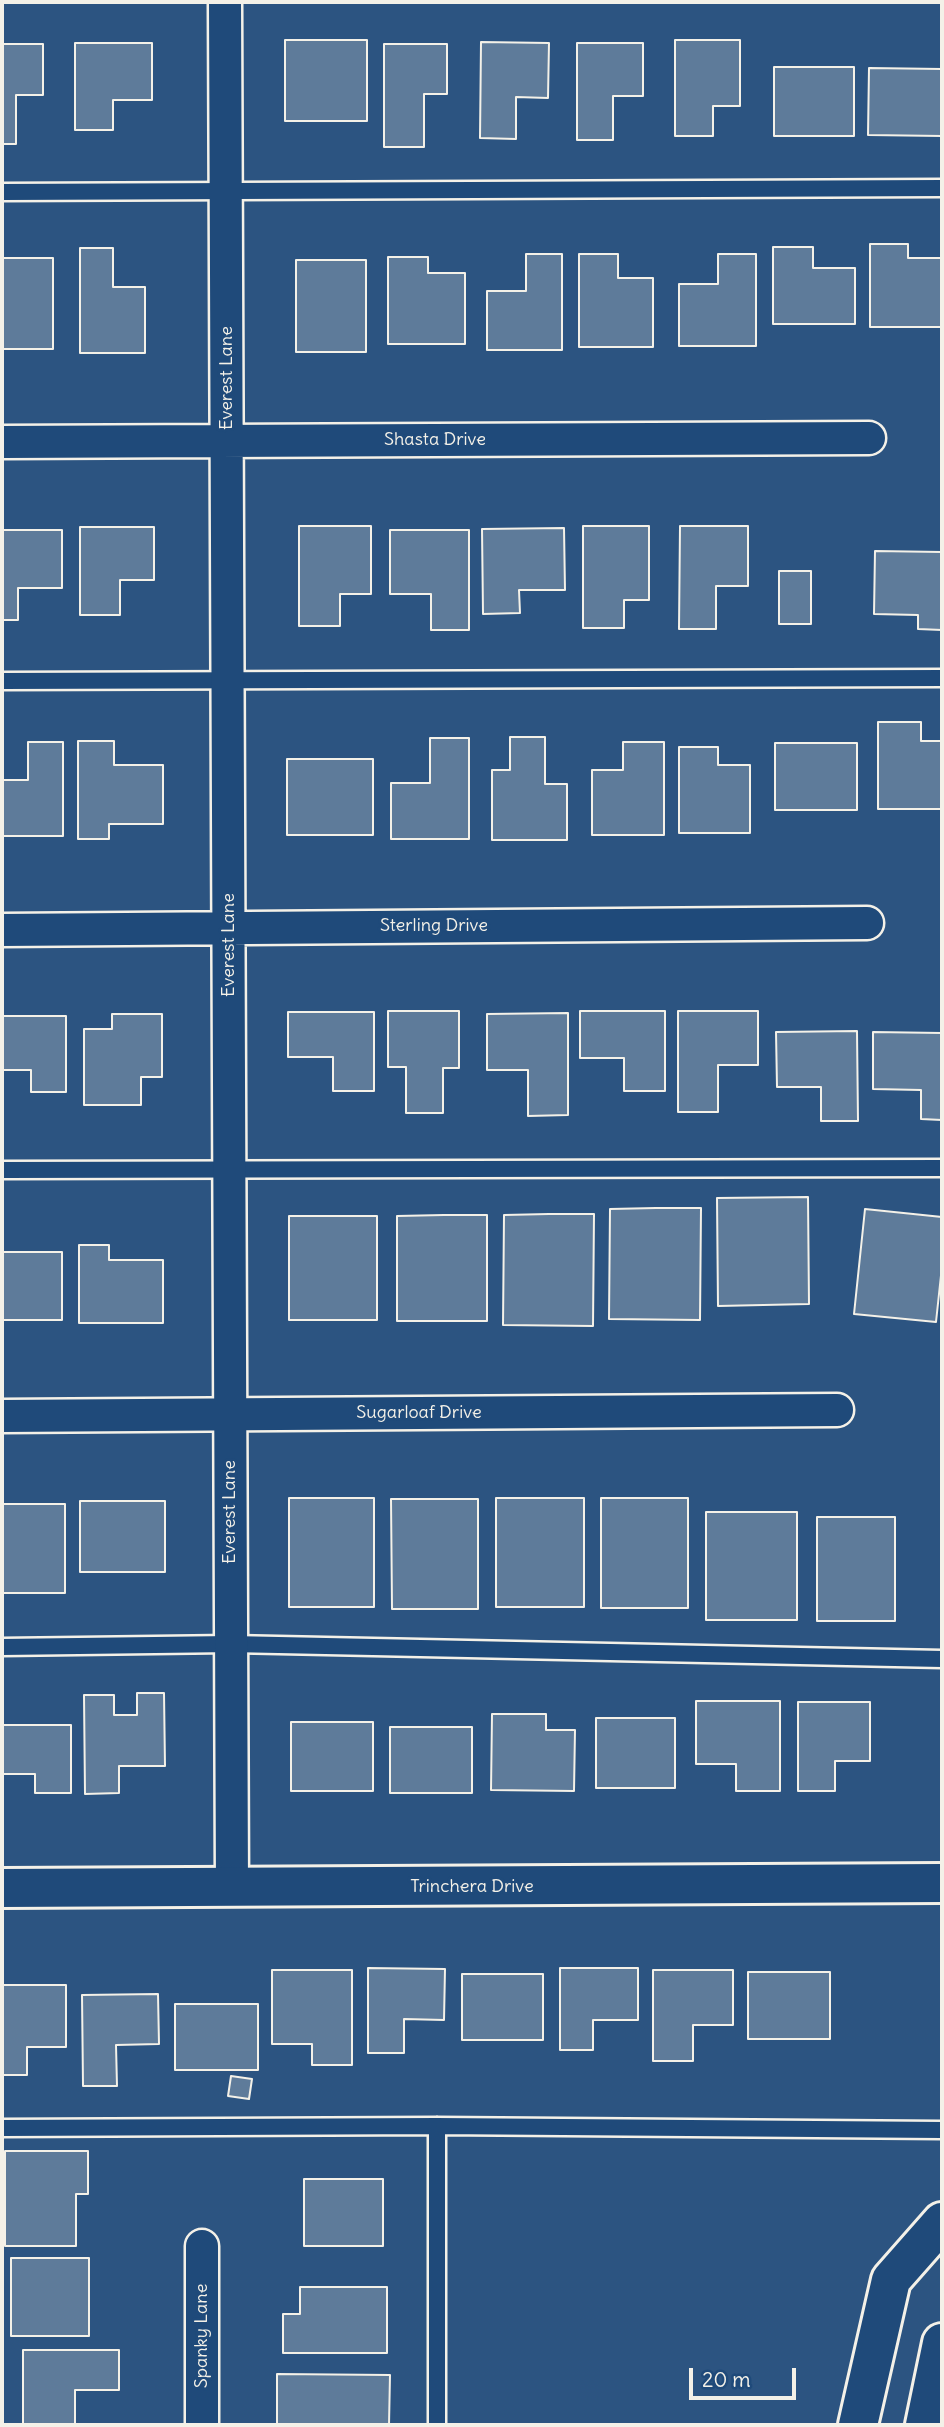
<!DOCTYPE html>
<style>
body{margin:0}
#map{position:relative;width:944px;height:2427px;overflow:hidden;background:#2c5481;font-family:Delius,sans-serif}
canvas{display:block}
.frame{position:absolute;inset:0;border:4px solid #f4f1e8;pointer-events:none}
.scale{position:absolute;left:689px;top:2368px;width:107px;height:32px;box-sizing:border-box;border:4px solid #f4f1e8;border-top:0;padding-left:9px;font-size:21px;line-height:24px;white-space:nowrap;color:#f4f1e8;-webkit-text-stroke:5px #1f4a7a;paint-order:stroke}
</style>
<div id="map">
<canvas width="944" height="2427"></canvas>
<div class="frame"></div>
<div class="scale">20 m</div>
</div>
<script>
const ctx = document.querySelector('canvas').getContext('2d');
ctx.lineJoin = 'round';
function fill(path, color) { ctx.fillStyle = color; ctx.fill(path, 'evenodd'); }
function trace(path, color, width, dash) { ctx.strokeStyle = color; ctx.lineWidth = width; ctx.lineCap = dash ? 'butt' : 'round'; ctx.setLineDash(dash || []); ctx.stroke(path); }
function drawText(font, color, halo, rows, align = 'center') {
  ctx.font = font + ' Delius,sans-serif'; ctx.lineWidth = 6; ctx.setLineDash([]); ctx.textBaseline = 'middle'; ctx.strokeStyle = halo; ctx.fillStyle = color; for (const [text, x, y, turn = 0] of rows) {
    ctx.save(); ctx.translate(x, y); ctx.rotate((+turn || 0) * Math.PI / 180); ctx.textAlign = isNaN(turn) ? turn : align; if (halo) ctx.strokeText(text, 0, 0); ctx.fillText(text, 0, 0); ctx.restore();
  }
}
const building = new Path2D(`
 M285,40h82v81h-82z
 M675,40h65v66h-27v30h-38z
 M481,42l68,1 -1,55 -32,-1v42l-36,-1z
 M75,43h77v57h-39v30h-38z
 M577,43h66v53h-30v44h-36z
 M2,44h41v51h-27v49h-14z
 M384,44h63v50h-23v53h-40z
 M774,67h80v69h-80z
 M869,68l73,1v67l-74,-1z
 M870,244h38v14h34v69h-72z
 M773,247h40v21h42v56h-82z
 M80,248h33v39h32v66h-65z
 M526,254h36v96h-75v-59h39z
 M579,254h39v24h35v69h-74z
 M718,254h38v92h-77v-62h39z
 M388,257h40v16h37v71h-77z
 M2,258h51v91h-51z
 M296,260h70v92h-70z
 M299,526h72v68h-31v32h-41z
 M583,526h66v74h-25v28h-41z
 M680,526h68v60h-32v43h-37z
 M80,527h74v53h-34v35h-40z
 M564,528l1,62h-46l1,23 -37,1 -1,-85z
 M2,530h60v58h-44v32h-16z
 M390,530h79v100h-38v-36h-41z
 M875,551l67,1v78l-24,-1v-14l-44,-1z
 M779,571h32v53h-32z
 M878,722h43v19h21v68h-64z
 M510,737h35v47h22v56h-75v-70h18z
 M430,738h39v101h-78v-56h39z
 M78,741h36v24h49v59h-54v15h-31z
 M28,742h35v94h-61v-56h26z
 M623,742h41v93h-72v-65h31z
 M775,743h82v67h-82z
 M679,747h39v18h32v68h-71z
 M287,759h86v76h-86z
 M388,1011h71v57h-16v45h-37v-46h-18z
 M580,1011h85v80h-41v-33h-44z
 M678,1011h80v54h-40v47h-40z
 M288,1012h86v79h-41v-34h-45z
 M568,1013v102l-40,1v-46h-41v-56z
 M112,1014h50v63h-21v28h-57v-76h28z
 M2,1016h64v76h-35v-22h-29z
 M857,1031l1,90h-37v-34h-44l-1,-55z
 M873,1032l69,1v87l-21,-1v-29l-48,-1z
 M808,1197l1,107 -91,2 -1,-108z
 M656,1208h45l-1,112 -91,-1 1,-110z
 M865,1209l77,8v49l-6,56 -82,-8z
 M549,1214h45l-1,112 -90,-1 1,-110z
 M444,1215h43v106h-90v-105z
 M289,1216h88v104h-88z
 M79,1245h30v15h54v63h-84z
 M2,1252h60v68h-60z
 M289,1498h85v109h-85z
 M496,1498h88v109h-88z
 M601,1498h87v110h-87z
 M391,1499h87v110h-86z
 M80,1501h85v71h-85z
 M2,1504h63v89h-63z
 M706,1512h91v108h-91z
 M817,1517h78v104h-78z
 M137,1693h27l1,73h-46v27l-34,1 -1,-99h30v20h23z
 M696,1701h84v90h-44v-27h-40z
 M798,1702h72v59h-35v30h-37z
 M492,1714h54v16h29l-1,61 -83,-1z
 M596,1718h79v70h-79z
 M291,1722h82v69h-82z
 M2,1725h69v68h-36v-19h-33z
 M390,1727h82v66h-82z
 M368,1968l77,1 -1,51 -40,-1v34h-36z
 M560,1968h78v52h-45v30h-33z
 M272,1970h80v95h-40v-21h-40z
 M653,1970h80v55h-40v36h-40z
 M748,1972h82v67h-82z
 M462,1974h81v66h-81z
 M2,1985h64v62h-39v28h-25z
 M158,1994l1,50 -43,1 1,41h-34l-1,-91z
 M175,2004h83v66h-83z
 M231,2076l21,3 -3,20 -21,-3z
 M5,2151h83v43h-12v52h-71z
 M304,2179h79v67h-79z
 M11,2258h78v78h-78z
 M300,2287h87v66h-104v-39h17z
 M23,2350h96v40h-44v35h-52z
 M277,2374l113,1 -1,50h-112z`);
fill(building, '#5e7b9a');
trace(building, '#f4f1e8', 2);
const lane = new Path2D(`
 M2,192l940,-4
 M2,681l940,-3
 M2,1170l940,-2
 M2,1647l229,-3 711,15
 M437,2126v299
 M2,2128l435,-2 505,4`);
const street = new Path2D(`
 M225,2l7,1886
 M2,442l867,-4
 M2,930l865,-7
 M2,1416l835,-6
 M202,2246v179`);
const secondary = new Path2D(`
 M2,1888l940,-5
 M858,2425l33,-145 51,-58
 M925,2425l17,-82`);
trace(lane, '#f4f1e8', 21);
trace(street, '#f4f1e8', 37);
trace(secondary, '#f4f1e8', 44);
trace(lane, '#1f4a7a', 16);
trace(street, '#1f4a7a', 32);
trace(secondary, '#1f4a7a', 38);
drawText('18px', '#f4f1e8', '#1f4a7a', [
 ["Everest Lane",227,378,-90],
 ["Shasta Drive",435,440],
 ["Sterling Drive",434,926],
 ["Everest Lane",229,945,-90],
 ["Sugarloaf Drive",419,1413],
 ["Everest Lane",230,1512,-90],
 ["Trinchera Drive",472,1887],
 ["Spanky Lane",202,2336,-90]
]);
</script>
